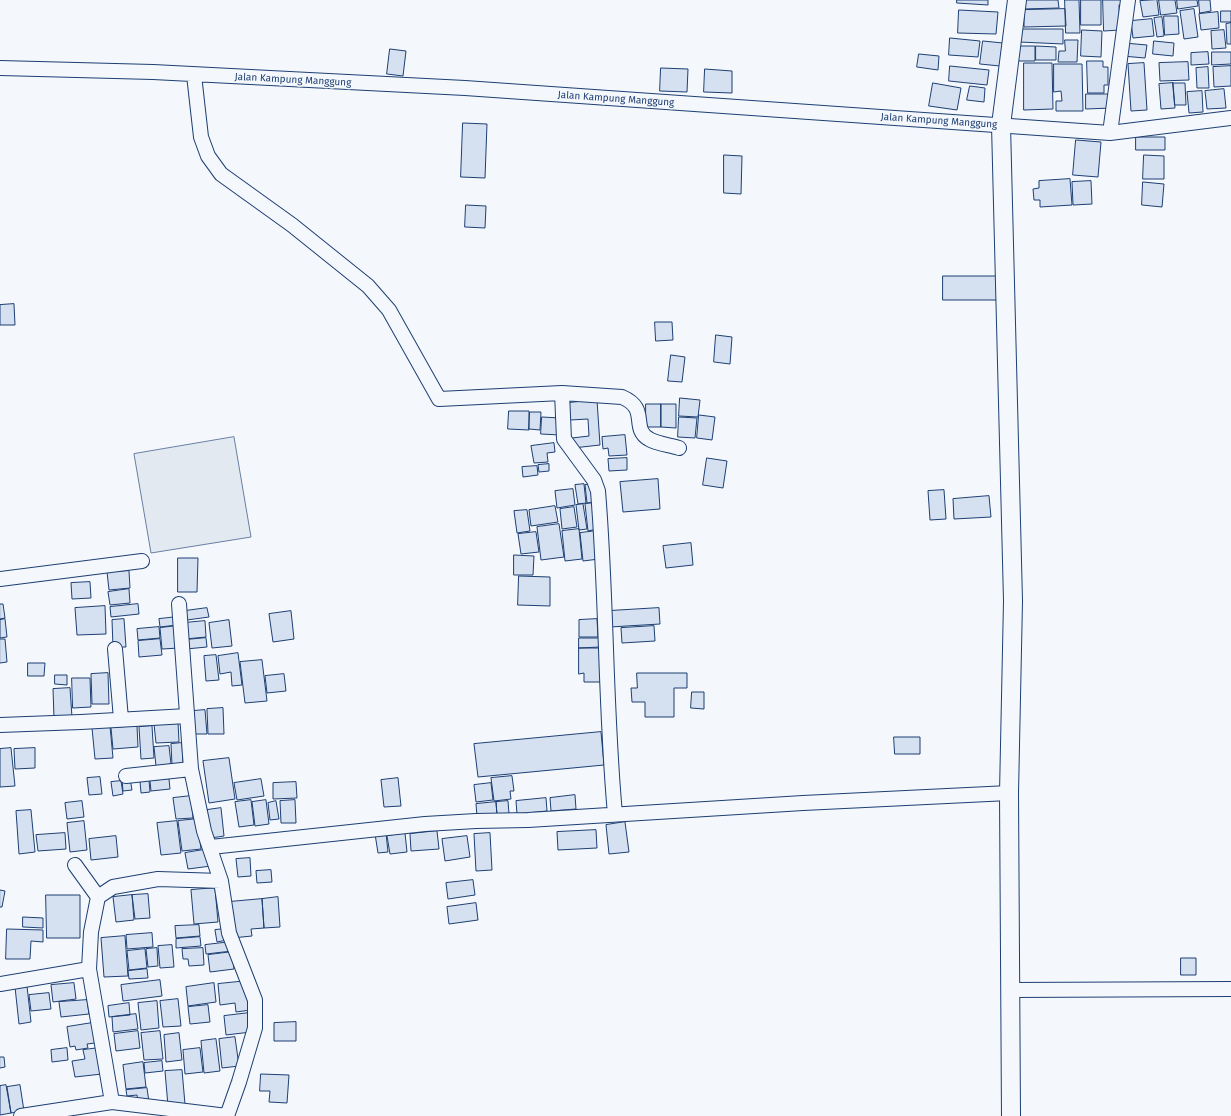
<!DOCTYPE html>
<style>
body{margin:0}
canvas{display:block;background:#f4f7fb}
</style>
<canvas width="1231" height="1116"></canvas>
<script>
const ctx = document.querySelector('canvas').getContext('2d');
ctx.lineJoin = 'round';
function fill(path, color) { ctx.fillStyle = color; ctx.fill(path, 'evenodd'); }
function trace(path, color, width, dash) { ctx.strokeStyle = color; ctx.lineWidth = width; ctx.lineCap = dash ? 'butt' : 'round'; ctx.setLineDash(dash || []); ctx.stroke(path); }
function drawText(font, color, halo, rows, align = 'center') {
  ctx.font = font + ' "Fira Sans",sans-serif'; ctx.lineWidth = 3; ctx.setLineDash([]); ctx.textBaseline = 'middle'; ctx.strokeStyle = halo; ctx.fillStyle = color; for (const [text, x, y, turn = 0] of rows) {
    ctx.save(); ctx.translate(x, y); ctx.rotate((+turn || 0) * Math.PI / 180); ctx.textAlign = isNaN(turn) ? turn : align; if (halo) ctx.strokeText(text, 0, 0); ctx.fillText(text, 0, 0); ctx.restore();
  }
}
const green = new Path2D(`
 M234,437l17,100 -100,16 -17,-99z`);
fill(green, '#e3e9f0');
trace(green, '#687fa3', 1);
const building = new Path2D(`
 M957,0h31v5l-31,-2z
 M1024,0h34l1,8 -35,1z
 M1065,0h14l1,33h-14z
 M1081,0h20v25h-20z
 M1103,0h22v5h-6l1,25 -16,1z
 M1157,0l2,15 -16,2 -3,-16z
 M1159,0h16l2,13 -16,2z
 M1177,0h20l1,6 -20,3z
 M1199,0h11l1,11 -11,2z
 M1065,9l1,17 -42,1v-17z
 M1194,9l4,28 -14,2 -4,-28z
 M959,10l39,2 -2,22 -38,-1z
 M1221,11h10v11h-10z
 M1218,12l1,16 -18,2 -2,-16z
 M1164,16h14l1,18 -14,1z
 M1162,17l2,19 -7,1 -3,-19z
 M1152,19l2,17 -21,2 -2,-17z
 M1231,23v21h-4l-1,-20z
 M1019,29h44v15l-44,-2z
 M1082,30l20,1 -1,26 -20,-1z
 M1224,30l2,18 -14,1 -1,-18z
 M950,38l30,3 -2,16 -29,-2z
 M1065,40h13l-1,22h-19l1,-11h6z
 M983,41l20,2 -3,23 -20,-2z
 M1154,41l20,2 -1,13 -20,-2z
 M1124,43l23,2 -2,13 -23,-2z
 M1017,46h18v15h-18z
 M1036,46l20,1v13h-20z
 M390,49l16,2 -3,25 -16,-2z
 M1208,52l1,12 -18,1v-12z
 M1212,52h19v12l-19,1z
 M919,54l20,2 -1,14 -21,-3z
 M1087,61h16v6h5v18h-4v8h-16z
 M1188,62l1,18 -29,1 -1,-18z
 M1024,63h28l1,46 -29,1z
 M1144,63l3,47 -16,1 -3,-47z
 M1054,64h28l1,47h-27v-10h6l-1,-10 -7,1z
 M950,66l39,4 -2,15 -38,-4z
 M1231,66v20l-17,1 -1,-20z
 M1208,67l1,21h-12l-1,-20z
 M661,68l27,1 -1,23 -27,-1z
 M705,69l27,2v22l-28,-1z
 M933,83l28,5 -4,22 -28,-4z
 M1173,83h12l1,22h-11z
 M1173,83l2,25 -14,1 -2,-25z
 M970,86l15,2 -1,14 -17,-2z
 M1224,89l2,19 -19,1 -2,-18z
 M1202,91l1,21 -14,1 -2,-21z
 M1086,94h25l1,14 -26,1z
 M463,123l24,1 -2,54 -24,-1z
 M1136,137h29v13h-29z
 M1076,140l25,2 -3,35 -25,-2z
 M724,155l18,1 -1,38 -17,-1z
 M1144,155l20,1v23h-21z
 M1070,179l2,26 -32,2v-7h-6l-1,-11 6,-1v-7z
 M1091,181l1,23 -19,1 -1,-23z
 M1143,182l21,2 -2,23 -20,-2z
 M466,205l20,1 -1,22 -20,-1z
 M943,276h54v24h-54z
 M14,304l1,21h-15v-20z
 M655,322h17l1,18 -17,1z
 M716,335l16,2 -2,27 -16,-2z
 M671,355l14,2 -3,25 -14,-1z
 M680,398l20,2 -2,17 -19,-1z
 M597,400l3,45 -27,3 -1,-10 17,-2 -1,-17 -18,1 -2,-17z
 M646,404h15v23h-15z
 M661,404h15v24l-15,-1z
 M509,411h20v19l-21,-1z
 M530,412h11l-1,18 -11,-1z
 M699,415l16,2 -3,23 -15,-2z
 M542,417l18,1v17l-19,-1z
 M679,417l18,1 -2,20 -17,-1z
 M625,435l2,20 -18,1 -1,-8 -5,1 -1,-12z
 M554,443l1,9 -8,1 1,9 -14,1 -3,-17z
 M627,458v12l-18,1 -1,-12z
 M707,458l20,3 -4,27 -20,-3z
 M549,464v7l-10,1 -1,-7z
 M537,466l1,9 -15,2 -1,-10z
 M658,479l2,30 -37,3 -3,-30z
 M584,484l2,19 -8,1 -3,-19z
 M592,484l3,18 -8,1 -2,-18z
 M573,489l2,16 -18,3 -2,-17z
 M944,490l2,29 -16,1 -2,-29z
 M989,496l2,21 -37,2 -1,-20z
 M593,503l4,26 -9,2 -3,-27z
 M583,504l4,25 -8,1 -3,-25z
 M555,506l3,16 -27,4 -2,-16z
 M574,507l3,20 -15,2 -2,-20z
 M527,510l3,21 -13,2 -3,-22z
 M559,524l5,33 -23,3 -4,-33z
 M579,529l3,30 -17,2 -3,-30z
 M596,531l3,28 -16,2 -3,-28z
 M536,532l3,20 -18,2 -3,-20z
 M691,543l2,22 -27,3 -3,-22z
 M514,555l20,1 -1,19h-19z
 M178,558h20l-1,34h-19z
 M129,571l1,17 -21,2 -2,-18z
 M519,576l31,1v29l-32,-1z
 M90,582l1,16 -19,1 -1,-16z
 M129,589l1,14 -20,2 -2,-13z
 M0,604h3l2,14 -5,1z
 M138,604l1,10 -28,3 -1,-10z
 M105,606l1,28 -29,1 -2,-27z
 M207,608l2,9 -22,3 -2,-9z
 M659,608l1,16 -50,3 -1,-16z
 M291,611l3,28 -21,3 -4,-28z
 M177,617v8l-17,2 -1,-8z
 M5,619l2,18 -7,1v-18z
 M124,619l2,28h-13l-1,-27z
 M597,619l1,18h-19v-17z
 M229,620l3,26 -20,2 -3,-25z
 M205,621l1,16 -21,2 -1,-16z
 M177,626l2,22 -17,1 -2,-21z
 M654,626l1,15 -33,2 -1,-15z
 M159,627l1,11 -22,2 -1,-11z
 M206,638l1,9 -21,2 -1,-9z
 M579,638h21v9l-21,1z
 M0,639h5l2,23 -7,1z
 M160,639l2,16 -23,2 -1,-16z
 M579,648h22l1,34h-18v-9l-5,1z
 M238,653l4,32 -10,1 -1,-14 -11,2 -2,-18z
 M216,655l3,25 -13,1 -2,-25z
 M262,660l5,41 -22,2 -5,-41z
 M28,663h17l-1,13h-16z
 M108,673l1,31h-17l-1,-30z
 M637,673h50v15h-13v29h-29v-15h-13l-1,-14h6z
 M284,674l2,17 -19,2 -2,-17z
 M55,675h12v10l-12,-1z
 M72,678h18l1,29 -18,1z
 M70,688l2,29 -18,1 -1,-29z
 M692,692h12v17l-13,-1z
 M223,708l1,26h-16l-1,-25z
 M205,710l2,24h-13l-1,-23z
 M178,722l1,20 -23,1 -2,-19z
 M110,726l3,32 -18,1 -3,-31z
 M137,726l1,21 -25,2 -2,-21z
 M152,726l2,32 -13,1 -2,-32z
 M601,732l3,33 -126,12 -4,-33z
 M894,737h26v17h-25z
 M182,743l1,21 -11,1 -1,-21z
 M169,746l2,18 -15,2 -2,-19z
 M11,748l4,38 -15,1v-38z
 M35,748v20l-20,1 -1,-20z
 M229,758l6,41 -26,4 -6,-42z
 M512,776l2,15h-4l1,8 -17,2 -3,-23z
 M100,777l2,17 -13,1 -2,-17z
 M130,778l2,12 -9,1 -1,-12z
 M398,778l3,28 -17,1 -3,-27z
 M169,779l1,10 -19,2 -1,-10z
 M261,779l3,17 -27,4 -3,-17z
 M149,780l1,12 -9,1 -1,-12z
 M121,781l2,13 -10,2 -2,-14z
 M296,782l1,16 -24,1v-16z
 M491,783l2,17 -17,2 -2,-17z
 M575,795l1,14 -25,2 -1,-13z
 M191,796l2,22 -17,1 -3,-21z
 M546,798l1,13 -30,3 -1,-13z
 M251,800l3,25 -15,2 -4,-25z
 M266,800l3,24 -14,2 -3,-24z
 M295,800l1,23h-15l-1,-22z
 M82,801l2,16 -17,2 -2,-16z
 M276,801l3,18 -9,1 -2,-17z
 M508,801l1,13 -12,1 -1,-13z
 M496,802l1,13 -20,1 -1,-12z
 M221,808l3,28 -13,2 -4,-28z
 M31,810l4,42 -16,2 -3,-43z
 M197,819l4,30 -19,2 -4,-30z
 M84,821l3,29 -17,2 -3,-29z
 M177,821l4,32 -20,2 -4,-32z
 M625,822l4,30 -20,2 -3,-29z
 M596,830l1,18 -39,2 -1,-18z
 M437,831l2,18 -28,2 -1,-17z
 M65,833l1,16 -28,2 -2,-16z
 M386,833l2,19 -10,1 -3,-19z
 M405,833l2,19 -17,2 -3,-18z
 M490,833l2,37 -16,1 -2,-37z
 M116,836l2,21 -27,3 -2,-21z
 M467,836l3,21 -25,4 -3,-22z
 M209,849l2,17 -23,3 -3,-16z
 M250,858l1,18 -13,1 -2,-18z
 M271,870l1,12 -15,1 -1,-12z
 M473,880l2,15 -27,4 -2,-16z
 M215,888l3,34 -24,2 -3,-34z
 M0,890l5,1 -3,16h-2z
 M148,894l2,24 -15,1 -3,-24z
 M46,895h34v43h-33z
 M132,895l2,25 -18,2 -3,-25z
 M278,897l2,30 -16,1 -2,-29z
 M262,899l2,29 -13,1 1,7 -20,2 -3,-36z
 M476,903l2,17 -29,4 -2,-17z
 M23,917l20,1v10l-20,-1z
 M199,925l1,11 -24,2 -1,-12z
 M7,929l36,1v12l-12,-1 -1,18h-24z
 M225,929l2,11 -10,2 -2,-12z
 M152,933l1,14 -26,2 -1,-14z
 M125,936l3,40 -24,1 -3,-39z
 M200,937l1,9 -25,2v-9z
 M231,942l1,9 -26,3 -1,-9z
 M172,945l2,22 -14,1 -2,-22z
 M157,948l1,18 -10,1 -2,-18z
 M203,948l1,17 -15,1 -1,-7h-5l-1,-10z
 M145,949l2,19 -18,2 -2,-19z
 M232,952l2,17 -24,3 -2,-17z
 M1181,958h15v17h-15z
 M147,969l1,9 -19,1 -1,-8z
 M160,980l2,16 -39,5 -2,-16z
 M247,981l4,29 -15,2 -1,-9 -15,2 -2,-21z
 M74,983l2,16 -23,3 -2,-17z
 M214,983l2,19 -28,4 -2,-19z
 M27,986l4,36 -12,2 -4,-37z
 M49,993l2,16 -20,2 -2,-16z
 M178,999l3,27 -18,1 -3,-26z
 M87,1000l2,14 -28,3 -2,-15z
 M157,1001l2,27 -18,2 -3,-27z
 M129,1003l1,12 -21,2 -1,-11z
 M208,1005l2,17 -20,2 -2,-17z
 M249,1013l2,19 -25,3 -2,-19z
 M136,1014l2,15 -25,3 -1,-15z
 M296,1022v19h-22v-18z
 M92,1023l3,20 -8,1 1,4 -12,2 -1,-4 -5,1 -3,-20z
 M138,1031l2,17 -24,3 -2,-17z
 M160,1031l3,28 -19,1 -3,-27z
 M179,1033l3,27 -16,2 -2,-27z
 M235,1037l4,29 -17,2 -3,-29z
 M216,1039l4,32 -16,2 -3,-32z
 M67,1048l1,12 -16,2 -1,-12z
 M99,1048l3,26 -27,3 -3,-16 13,-2 -2,-9z
 M200,1048l3,24 -18,2 -2,-24z
 M0,1057h4l1,10 -5,1z
 M162,1061l1,10 -18,2 -1,-10z
 M143,1062l3,25 -20,2 -3,-24z
 M182,1070l3,34 -17,2 -3,-35z
 M261,1074l28,1 -2,28 -18,-1 1,-11h-10z
 M6,1085l5,28 -11,2v-29z
 M20,1085l4,26 -13,2 -4,-26z
 M147,1088l2,14 -11,1 -1,-8 -10,1 -1,-6z`);
fill(building, '#d5e0f0');
trace(building, '#1d3f73', 1);
const minor = new Path2D(`
 M0,68l153,4 312,16 645,45 121,-15
 M194,75l7,62 7,19 13,18 71,51 76,61 21,24 50,89 123,-6 60,4c28,12 8,31 27,42 8,5 21,6 30,9
 M1110,133l18,-133
 M562,393l2,46 30,41 4,11c9,108 7,216 17,323
 M0,579l142,-18
 M179,604l12,165
 M115,649l6,70
 M0,725l81,-3 106,-6
 M126,776l65,-7 13,62 17,50 8,52 26,67v28l-16,54 -12,34
 M211,847l214,-23 51,-3 52,-1 275,-17 206,-10
 M75,865l23,32
 M0,984l89,-15
 M1010,990l221,-1
 M112,1102l-23,-133 2,-37 7,-35 15,-10 45,-8 63,2
 M21,1116l91,-14 115,14`);
const tertiary = new Path2D(`
 M1011,1116l-2,-323 4,-192 -12,-476 16,-125`);
trace(minor, '#1d3f73', 16);
trace(tertiary, '#1d3f73', 20);
trace(minor, '#f4f7fb', 14);
trace(tertiary, '#f4f7fb', 18);
drawText('10px', '#1d3f73', '#f4f7fb', [
 ["Jalan Kampung Manggung",293,80,3],
 ["Jalan Kampung Manggung",616,99,4],
 ["Jalan Kampung Manggung",939,121,4]
]);
</script>
